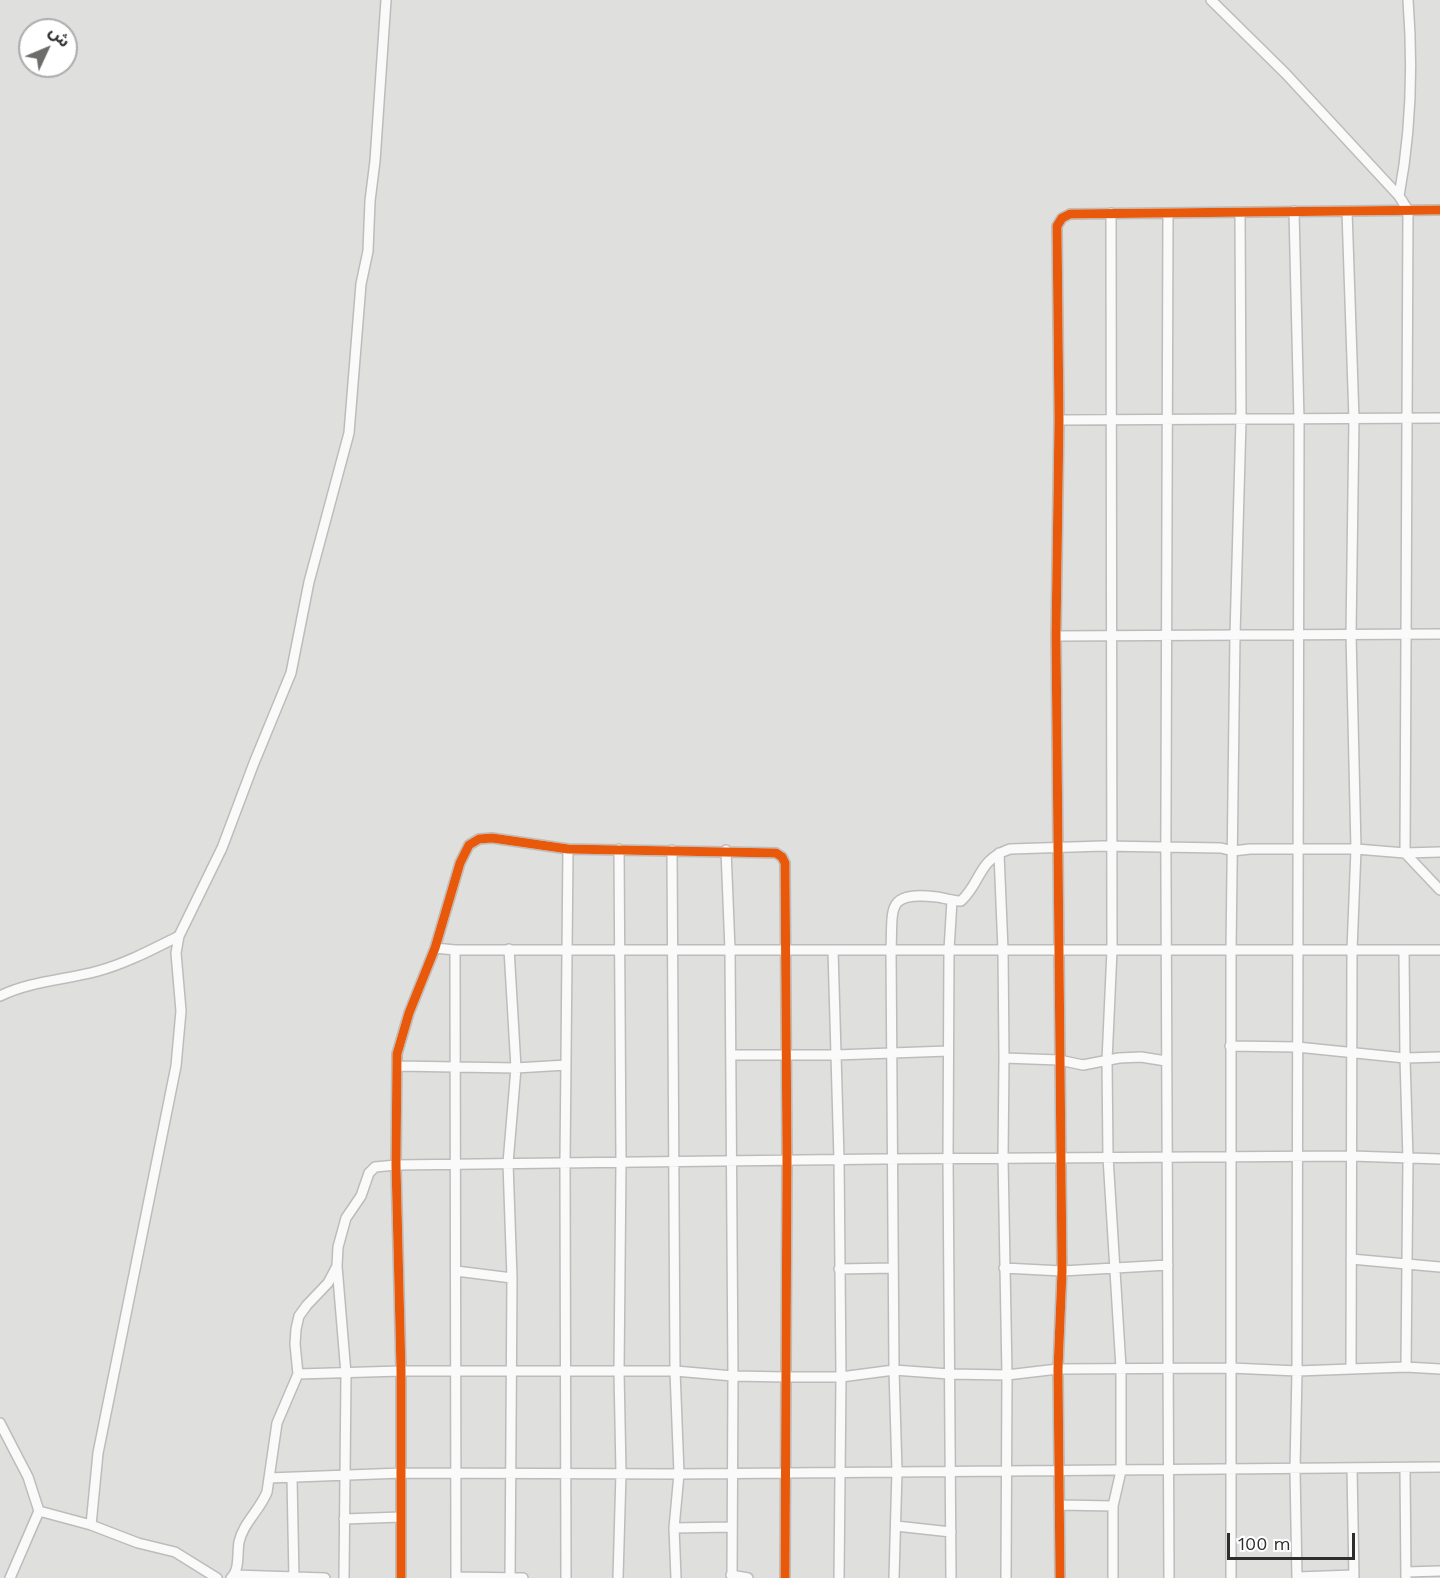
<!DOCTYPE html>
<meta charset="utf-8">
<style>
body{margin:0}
#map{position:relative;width:1440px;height:1578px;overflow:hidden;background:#dfe0de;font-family:"Work Sans","Noto Sans Arabic",sans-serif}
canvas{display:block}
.north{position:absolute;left:18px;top:18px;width:60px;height:60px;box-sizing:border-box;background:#fff;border:2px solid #abacab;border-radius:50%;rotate:46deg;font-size:16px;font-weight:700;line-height:24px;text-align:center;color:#2e2f2d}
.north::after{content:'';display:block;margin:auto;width:21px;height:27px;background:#6c6d6b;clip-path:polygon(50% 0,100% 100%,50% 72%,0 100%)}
.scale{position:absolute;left:1227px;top:1533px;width:128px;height:27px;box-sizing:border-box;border:3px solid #2e2f2d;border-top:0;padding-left:8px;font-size:18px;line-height:21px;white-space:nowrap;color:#2e2f2d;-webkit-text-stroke:4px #fff;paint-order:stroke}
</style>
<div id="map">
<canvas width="1440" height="1578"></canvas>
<div class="north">ش</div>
<div class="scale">100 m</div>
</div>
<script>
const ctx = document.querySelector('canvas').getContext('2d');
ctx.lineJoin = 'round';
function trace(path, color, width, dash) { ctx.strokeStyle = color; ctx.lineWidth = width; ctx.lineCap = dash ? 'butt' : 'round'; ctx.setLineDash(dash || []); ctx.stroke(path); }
const street = new Path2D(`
 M1211,0l75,74 113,122 9,14 -3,643 35,-1
 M1399,196c12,-64 14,-131 9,-196
 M1294,211l5,209 -2,951 -2,99 2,108
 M1347,211l7,208 -3,215 5,215 -4,101 -1,419
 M1111,213l1,737 -5,111 1,96 13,211v103l-8,35v72
 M1168,213c-3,455 -3,910 1,1365
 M1059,420l381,-2
 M1056,636l384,-2
 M672,850l3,521 4,103 -5,54 2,50
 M726,850l4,100 3,426 -1,202
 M999,853l4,97 1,108 -1,100 4,217 -1,203
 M435,948l20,2h985
 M509,949l7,119 -8,95 4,115 -2,300
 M455,950l1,628
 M833,950l6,209 2,218 -2,201
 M1404,950l1,108 3,101 -2,208
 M0,996c31,-15 65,-16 98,-25 29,-8 55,-22 81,-35
 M1230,1046l67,1 108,11 35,-1
 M731,1055h105l112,-4
 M1004,1058l55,2 24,5 36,-7 22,-1 25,4
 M397,1066l119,2 50,-3
 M1351,1259l89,8
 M337,1266l9,108 -2,204
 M1004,1268l58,3 106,-6
 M839,1269l54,-1
 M456,1271l56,7
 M298,1374l103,-3h274l58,5 53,1h55l53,-7 55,4 58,1 51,-6 173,-1 66,3 109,-4 34,2
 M0,1423l28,54 11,34 -29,67
 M1352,1468l2,110
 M1405,1468l1,110
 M269,1478l133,-5 277,1 761,-7
 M292,1478l2,100
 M1059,1505l54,1
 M39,1511l52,14 47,18 37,9 42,26
 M344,1519l57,-2
 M91,1525l7,-72 78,-387 5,-55 -5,-58 3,-17 43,-88 32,-85 37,-90 18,-91 40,-149 12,-149 7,-33 2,-50 5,-40 11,-161
 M896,1526l55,6
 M674,1528l57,-1
 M1406,1572l34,-1
 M234,1575l91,3
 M731,1575l17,3
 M456,1577l67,1
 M1297,1577l57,-2
 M231,1578c9,-8 6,-25 8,-36 4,-19 21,-32 28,-50l10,-69 21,-49 -3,-30 1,-15 3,-13 8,-11 21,-22 9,-17 1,-19 8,-29 15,-22 8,-23 6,-6 21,-2c319,-5 637,-8 956,-9l88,3
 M401,1578v-207l-5,-206 1,-111 12,-41 26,-65 25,-85 9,-18 10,-6 13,-1 76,11 208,4 6,4 3,6 2,296 -2,419
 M566,1578l-1,-416 3,-313
 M618,1578l3,-105 -2,-102 2,-208 -2,-314
 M894,1578l3,-107 -3,-101 -3,-420c2,-42 -6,-59 46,-53 8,1 16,4 24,4 21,-19 16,-41 49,-52l93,-3 118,2 12,3 17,-2h106l49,4 35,37
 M951,1578l-3,-420 1,-208 3,-50
 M1060,1578l-2,-209 4,-98 -6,-635 3,-216 -2,-194 5,-8 8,-4 370,-4
 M1231,1578v-628l4,-315 6,-215 -1,-208`);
trace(street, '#bcbdbb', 12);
trace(street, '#fafafa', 9);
trace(new Path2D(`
 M401,1578v-207l-5,-206 1,-111 12,-41 26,-65 25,-85 9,-18 10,-6 13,-1 76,11 208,4 6,4 3,6 2,296 -2,419
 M1060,1578l-2,-209 4,-98 -6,-635 3,-216 -2,-194 5,-8 8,-4 370,-4`), '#e8590c', 9);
</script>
